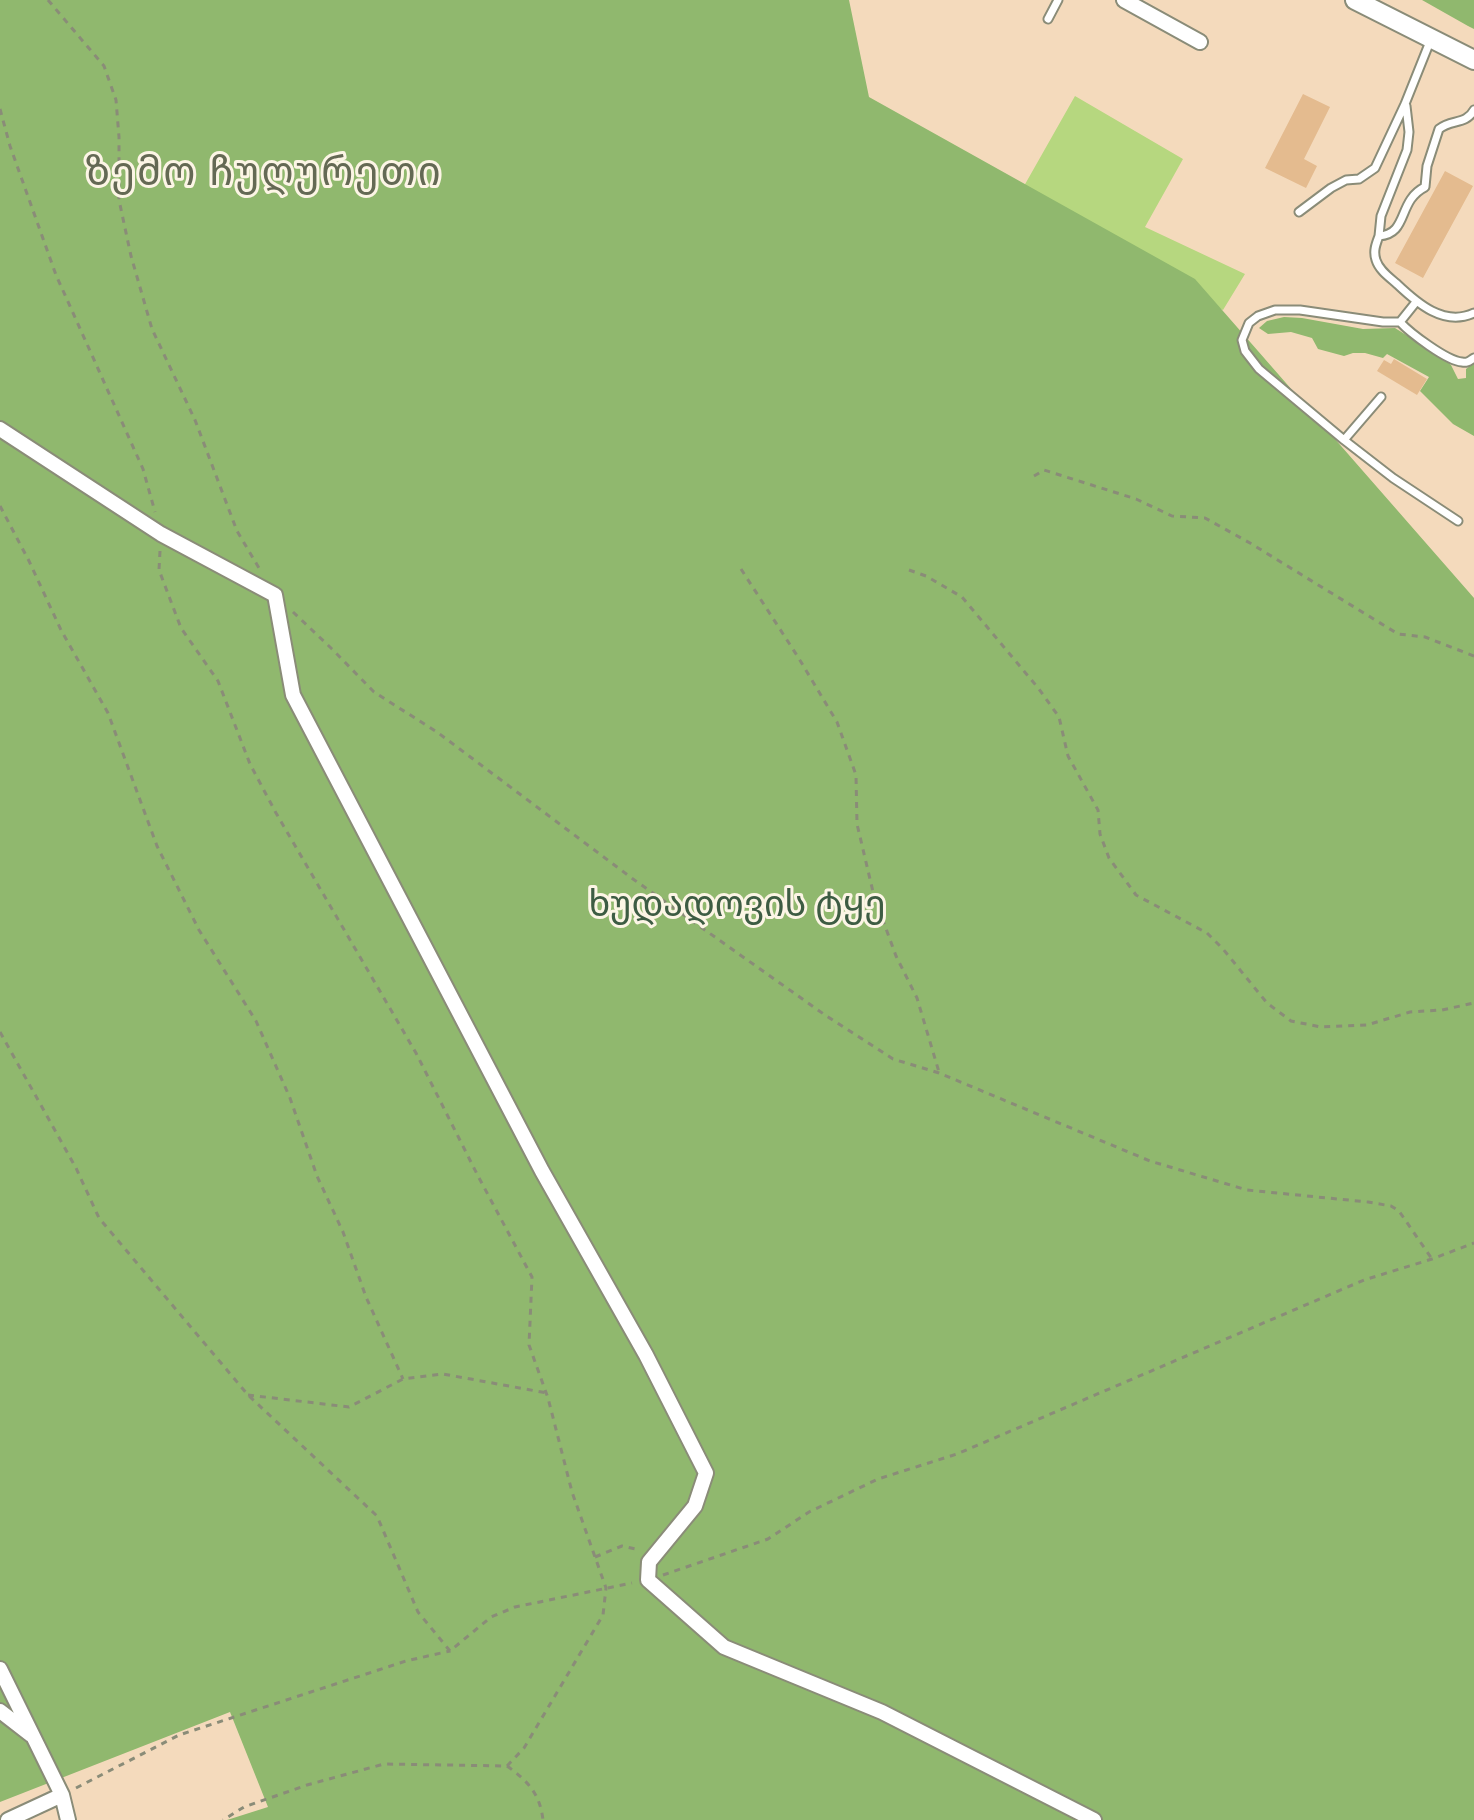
<!DOCTYPE html>
<meta charset="utf-8">
<style>
body{margin:0}
canvas{display:block;background:#f4dabc}
</style>
<canvas width="1474" height="1820"></canvas>
<script>
const ctx = document.querySelector('canvas').getContext('2d');
ctx.lineJoin = 'round';
function fill(path, color) { ctx.fillStyle = color; ctx.fill(path, 'evenodd'); }
function trace(path, color, width, dash) { ctx.strokeStyle = color; ctx.lineWidth = width; ctx.lineCap = dash ? 'butt' : 'round'; ctx.setLineDash(dash || []); ctx.stroke(path); }
function drawText(font, color, halo, rows, align = 'center') {
  ctx.font = font + ' "Indie Flower","Noto Sans Georgian",sans-serif'; ctx.lineWidth = 6; ctx.setLineDash([]); ctx.textBaseline = 'middle'; ctx.strokeStyle = halo; ctx.fillStyle = color; for (const [text, x, y, turn = 0] of rows) {
    ctx.save(); ctx.translate(x, y); ctx.rotate((+turn || 0) * Math.PI / 180); ctx.textAlign = isNaN(turn) ? turn : align; if (halo) ctx.strokeText(text, 0, 0); ctx.fillText(text, 0, 0); ctx.restore();
  }
}
fill(new Path2D(`
 M1075,96l108,63 -38,68 100,47 -22,36 -212,-101z`), '#b6d77f');
fill(new Path2D(`
 M0,0h849l20,97 326,182 279,319v1222h-1247l41,-13 -38,-95 -230,90z
 M1422,0h52v29l-6,-3z
 M1284,317l18,1 61,11 32,-1 48,30 8,7 7,14 8,-1v-9l8,-6v73l-21,-12 -33,-33 9,-14 -42,-23 -4,4 -18,-5h-12l-9,3 -26,-7 -6,-11 -21,-6 -23,2 -9,-6 8,-7z`), '#90b86e');
fill(new Path2D(`
 M1303,94l27,13 -26,52 13,7 -11,22 -41,-20z
 M1445,171l28,15 -50,92 -28,-15z
 M1394,359l33,20 -10,16 -40,-24 7,-11 7,4z`), '#e4bb8f');
const service = new Path2D(`
 M1048,19l10,-19
 M1474,110c-8,15 -23,9 -35,19l-12,37 -2,21c-28,14 -16,47 -46,49 -3,8 -6,15 -3,24 3,10 13,17 21,24 20,19 47,43 77,29
 M1299,212l32,-24 15,-8 13,-1 16,-11 30,-64 26,-65
 M1379,236l2,-20 26,-66 2,-18 -3,-26
 M1400,322c10,11 47,39 62,40 6,1 7,-1 12,-4
 M1381,397l-37,43 -85,-71 -14,-18 -3,-11 7,-17 9,-7 17,-6h25l83,12h17l16,-20
 M1344,440l49,38 65,43`);
const minor = new Path2D(`
 M1124,0l76,42
 M0,429l161,105 114,61 18,100 249,476 104,184 60,118 -11,33 -46,56 -1,18 76,67 158,65 212,108
 M0,1669l62,126 6,25
 M0,1711l31,24
 M8,1820l54,-25`);
const tertiary = new Path2D(`
 M1355,0l119,60`);
trace(service, '#8a8c78', 11);
trace(minor, '#8a8c78', 18);
trace(tertiary, '#8a8c78', 22);
trace(new Path2D(`
 M48,0l56,66 12,34 3,37v63l12,56 21,73 43,91 42,111 22,37
 M0,109l10,37 46,129 87,194 12,43
 M1034,476l10,-6 92,29 36,17 33,2 45,25 148,91 27,3 49,19
 M0,506l29,55 32,69 47,83 49,133 42,84 57,91 34,77 27,78 26,56 23,65 37,82
 M160,551l-1,19 22,58 37,53 32,83 26,49 140,240 62,123 54,101 -3,68 19,53 24,94 34,96 -3,27 -79,133 -17,18 -123,-2 -77,21 -63,22 -21,13
 M741,569l57,88 39,65 19,53 1,49 17,72 22,60 21,42 22,74
 M909,570l17,6 36,21 77,92 20,28 9,39 30,54 2,24 9,24 27,37 71,38 16,16 44,54 24,18 30,6 46,-2 43,-13 32,-2 32,-7
 M293,612l39,37 42,43 63,40 196,147 192,136 68,44 46,14 211,88 97,29 121,12 23,4 8,5 33,48
 M0,1032l76,136 23,50 149,177 129,121 41,96 32,39 41,-34 24,-10 117,-24
 M248,1395l101,12 54,-28 40,-5 104,19
 M595,1557l27,-11 18,4
 M663,1575l105,-36 41,-27 69,-33 79,-25 407,-174 68,-21 42,-16
 M507,1766c21,15 33,28 36,54
 M76,1788l103,-53 227,-74 44,-10`), '#8a8c78', 3, [6, 6]);
trace(service, '#fff', 7);
trace(minor, '#fff', 14);
trace(tertiary, '#fff', 18);
drawText('36px', '#3d5c43', '#fcf5e5', [
 ["ხუდადოვის ტყე",737,910]
]);
ctx.letterSpacing = '2px';
drawText('40px', '#646954', '#fcf5e5', [
 ["ზემო ჩუღურეთი",264,178]
]);
ctx.letterSpacing = '0px';
</script>
